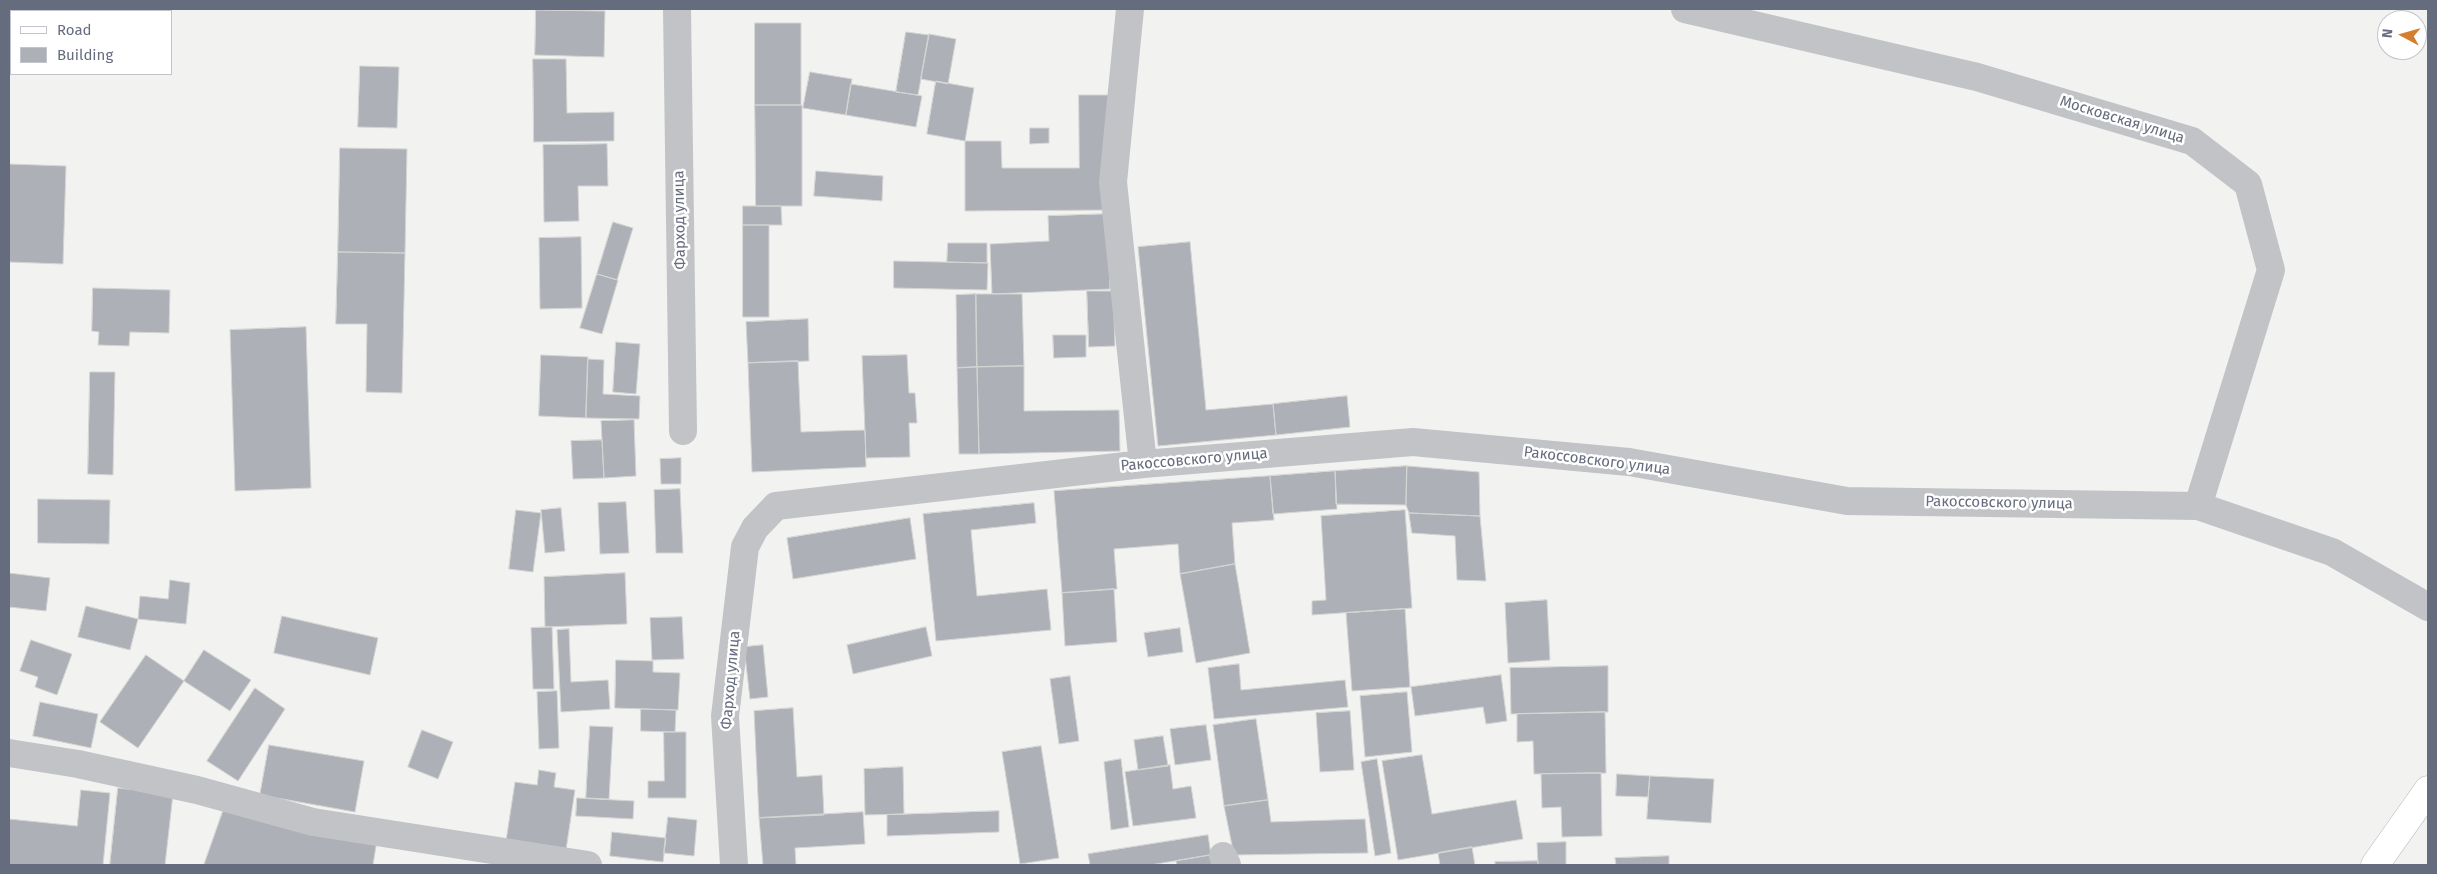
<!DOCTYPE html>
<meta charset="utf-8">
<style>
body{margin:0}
#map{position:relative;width:2437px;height:874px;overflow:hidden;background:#f2f3f0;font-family:"Fira Sans",sans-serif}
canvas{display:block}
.frame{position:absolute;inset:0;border:10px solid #656c7e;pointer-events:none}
.legend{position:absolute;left:10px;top:10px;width:162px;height:65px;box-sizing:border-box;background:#fff;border:1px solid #c1c4cb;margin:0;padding:6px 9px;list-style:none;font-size:15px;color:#656c7e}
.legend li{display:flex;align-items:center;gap:10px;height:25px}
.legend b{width:25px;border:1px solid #c1c4cb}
.north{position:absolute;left:2377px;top:10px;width:50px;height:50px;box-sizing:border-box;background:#fff;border:1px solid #c1c4cb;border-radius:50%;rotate:276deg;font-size:14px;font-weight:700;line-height:20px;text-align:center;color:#656c7e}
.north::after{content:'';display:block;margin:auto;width:18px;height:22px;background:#d57f2e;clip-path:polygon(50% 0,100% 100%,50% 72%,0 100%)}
</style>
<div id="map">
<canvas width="2437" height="874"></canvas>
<div class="frame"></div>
<ul class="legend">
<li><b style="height:6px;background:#fff"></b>Road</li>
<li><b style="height:14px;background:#adb0b7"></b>Building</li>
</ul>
<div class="north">N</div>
</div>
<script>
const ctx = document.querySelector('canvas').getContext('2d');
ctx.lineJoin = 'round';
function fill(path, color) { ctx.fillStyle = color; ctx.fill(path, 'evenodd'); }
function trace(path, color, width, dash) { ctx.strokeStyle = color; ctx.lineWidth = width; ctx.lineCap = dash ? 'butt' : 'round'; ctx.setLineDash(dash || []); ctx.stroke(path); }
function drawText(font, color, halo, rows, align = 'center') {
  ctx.font = font + ' "Fira Sans",sans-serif'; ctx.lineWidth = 5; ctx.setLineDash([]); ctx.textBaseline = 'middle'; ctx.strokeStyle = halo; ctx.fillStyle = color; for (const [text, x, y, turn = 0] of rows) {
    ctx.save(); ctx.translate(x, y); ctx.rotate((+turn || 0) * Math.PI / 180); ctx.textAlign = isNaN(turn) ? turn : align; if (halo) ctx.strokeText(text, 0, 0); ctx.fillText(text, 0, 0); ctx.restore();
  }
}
const building = new Path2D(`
 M67,9h79v2h-79z
 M536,10l69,1 -1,46 -69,-2z
 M755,23h46v82h-46z
 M906,32l23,3 -11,60 -22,-3z
 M929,34l27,5 -8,45 -27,-5z
 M533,59h33l1,54 47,-1v29l-80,1z
 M360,66l39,1 -2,61 -39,-1z
 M810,72l42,7 -6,36 -43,-7z
 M936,81l38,7 -9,53 -38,-7z
 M851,84l71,12 -6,31 -70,-12z
 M1079,95h30v115l-144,1v-70h36l1,27h77z
 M755,105h47v101h-46z
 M1030,128h19v15l-19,1z
 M607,144l1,42h-30l1,35 -35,1 -1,-77z
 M340,148l67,1 -2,104 -67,-1z
 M9,164l57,2 -3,98 -54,-2z
 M816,171l67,5 -1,25 -68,-5z
 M743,206h38l1,19h-39z
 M1107,214l3,75 -118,5 -2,-50 59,-3 -1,-25z
 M613,222l20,6 -16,52 -20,-6z
 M743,225h26v92h-26z
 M581,237l1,71 -42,1 -1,-71z
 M1190,242l16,168 67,-6 3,31 -118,11 -20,-199z
 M948,243h39v20l-40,-1z
 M338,252l67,1 -3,140 -36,-1 1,-68h-31z
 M894,261l94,2 -1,27 -93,-2z
 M597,274l21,6 -16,54 -22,-6z
 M93,288l77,2 -1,43 -39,-1 -1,14 -31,-1 1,-13 -7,-1z
 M1087,291h26l2,55 -26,1z
 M976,294l1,73 -20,1 -1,-73z
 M976,294h46l2,72 -47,1z
 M808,319l1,42 -61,2 -2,-41z
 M306,327l5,161 -76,3 -5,-161z
 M1053,335h33v22l-32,1z
 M616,342l24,2 -4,50 -23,-2z
 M541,355l47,2 -2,61 -47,-2z
 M907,355l2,38h6l2,30h-8l1,34 -44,1 -4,-102z
 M588,359l16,1 -1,34 37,2 -1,23 -53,-1z
 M798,361l3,71 64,-2 1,37 -114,5 -4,-109z
 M1024,366v45l95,-1 1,41 -141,3 -2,-87z
 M977,367l2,87h-20l-2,-86z
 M90,372h25l-2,103 -25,-1z
 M1347,396l3,31 -74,8 -3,-31z
 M634,420l2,56 -32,2 -3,-57z
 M602,440l2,38 -31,1 -2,-38z
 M681,458v26h-20l-1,-25z
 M1407,466l72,6 1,44 -71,-3 -3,-8z
 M1407,466l-1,39 -70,-1 -1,-33z
 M1335,471l2,38 -64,5 -3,-38z
 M1270,476l4,44 -42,3 3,41 -55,10 -2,-30 -64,5 3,40 -55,4 -8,-102z
 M680,489l3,64h-27l-2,-63z
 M38,499l72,1 -1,44 -71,-1z
 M626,502l3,51 -29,1 -2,-51z
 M1034,503l2,20 -65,7 6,66 70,-7 4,41 -115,11 -13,-127z
 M561,508l4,43 -20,2 -4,-43z
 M516,510l25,3 -8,59 -24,-3z
 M1405,510l7,98 -100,7v-14l14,-1 -5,-84z
 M1409,513l71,3 6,65 -29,-1 -2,-44 -43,-3z
 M910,518l6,41 -123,20 -6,-41z
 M1235,564l15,89 -54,10 -16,-89z
 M9,573l41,5 -4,33 -37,-4z
 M625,573l2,51 -82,3 -1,-50z
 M170,580l20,3 -4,41 -48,-5 2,-23 28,3z
 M1114,589l3,53 -52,4 -3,-53z
 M1547,600l3,60 -42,3 -3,-60z
 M86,606l52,13 -8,31 -52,-13z
 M1405,609l5,78 -58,4 -6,-78z
 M282,616l96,22 -8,37 -96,-22z
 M682,617l2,42 -32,1 -2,-42z
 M552,627l2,62h-21l-2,-61z
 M926,627l6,29 -79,18 -6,-29z
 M1180,628l3,24 -35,5 -4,-24z
 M569,629l2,53 37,-2 2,29 -49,3 -4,-82z
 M31,640l41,14 -15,41 -22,-8 3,-10 -18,-6z
 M763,645l5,52 -18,2 -6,-52z
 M204,650l47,30 -21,31 -46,-30z
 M146,655l38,26 -46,67 -38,-26z
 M616,660l37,1v11l27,1 -2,37 -63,-2z
 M1239,664l2,26 104,-10 3,27 -134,12 -6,-51z
 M1608,666v46l-97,2 -1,-46z
 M1501,675l6,46 -21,3 -3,-17 -68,9 -4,-29z
 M1070,676l9,65 -20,3 -9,-65z
 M255,688l30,21 -47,72 -31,-20z
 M557,691l2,57 -20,1 -2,-57z
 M1407,692l5,60 -47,5 -5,-61z
 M40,702l58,12 -7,34 -58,-12z
 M793,708l4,69 25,-2 2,40 -65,3 -5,-107z
 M641,709l35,1 -1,22 -34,-1z
 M1350,711l4,59 -34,2 -4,-59z
 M1605,712l1,61 -72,1 -1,-33 -16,1v-28z
 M1256,719l12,81 -44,6 -11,-81z
 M1206,725l5,35 -36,5 -5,-36z
 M590,726l23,1 -4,72 -23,-1z
 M422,730l31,12 -15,37 -30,-12z
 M664,732h22v66h-38v-17h16z
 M1163,736l5,30 -30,4 -4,-30z
 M269,745l95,16 -9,51 -95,-17z
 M1041,746l18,112 -39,6 -18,-112z
 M1422,755l10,59 84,-14 7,39 -125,21 -16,-99z
 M1121,759l8,68 -18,3 -7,-68z
 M1377,759l14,94 -16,3 -14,-94z
 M1170,765l3,24 18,-3 5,32 -63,8 -8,-54z
 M903,767l1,47 -39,1 -1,-46z
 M539,770l17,3 -2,14 21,3 -9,60 -60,-9 9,-59 22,3z
 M1601,773l1,63 -40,1 -1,-30 -19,1 -1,-34z
 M1617,774l33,2 -2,21 -32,-1z
 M1650,776l64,3 -3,44 -64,-4z
 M118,788l55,6 -8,71h-55z
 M81,790l29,3 -7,72h-94v-46l68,7z
 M577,798l57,3 -1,18 -57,-3z
 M1268,800l3,22 94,-3 3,34 -134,2 -10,-49z
 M223,811l154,29 -4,25h-169z
 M999,811v21l-112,4v-21z
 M863,812l2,32 -70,4 1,17h-33l-4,-47z
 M668,817l29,3 -3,36 -30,-3z
 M612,832l54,6 -3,24 -53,-6z
 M1208,835l3,20 -61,10h-60l-2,-11z
 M1566,842v23h-28l-1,-22z
 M1472,847l3,18h-35l-2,-12z
 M1211,855l2,10h-36l-1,-4z
 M1669,856v9h-53l-1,-7z
 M1538,861v4h-43v-3z`);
fill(building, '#adb0b7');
trace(building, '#d4d5d2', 1);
const secondary = new Path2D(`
 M2375,865l53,-75`);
trace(secondary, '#b4b6bc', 29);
trace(new Path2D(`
 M677,9l6,422
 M1130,9l-17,173 30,282
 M1685,9l292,68 215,64 56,43 23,86 -73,236
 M9,753l69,11 119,26 116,32 275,43
 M1223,856l4,9
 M734,865l-9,-149 20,-169 10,-19 21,-22 367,-42 270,-22 216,20 218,39 351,5 134,46 96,55`), '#c2c3c7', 28);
trace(secondary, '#fff', 28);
drawText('15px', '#656c7e', '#fff', [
 ["Московская улица",2122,120,17],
 ["Фарход улица",680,220,-91],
 ["Ракоссовского улица",1194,460,-5],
 ["Ракоссовского улица",1597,461,7],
 ["Ракоссовского улица",1999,503,1],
 ["Фарход улица",731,680,-85]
]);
</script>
